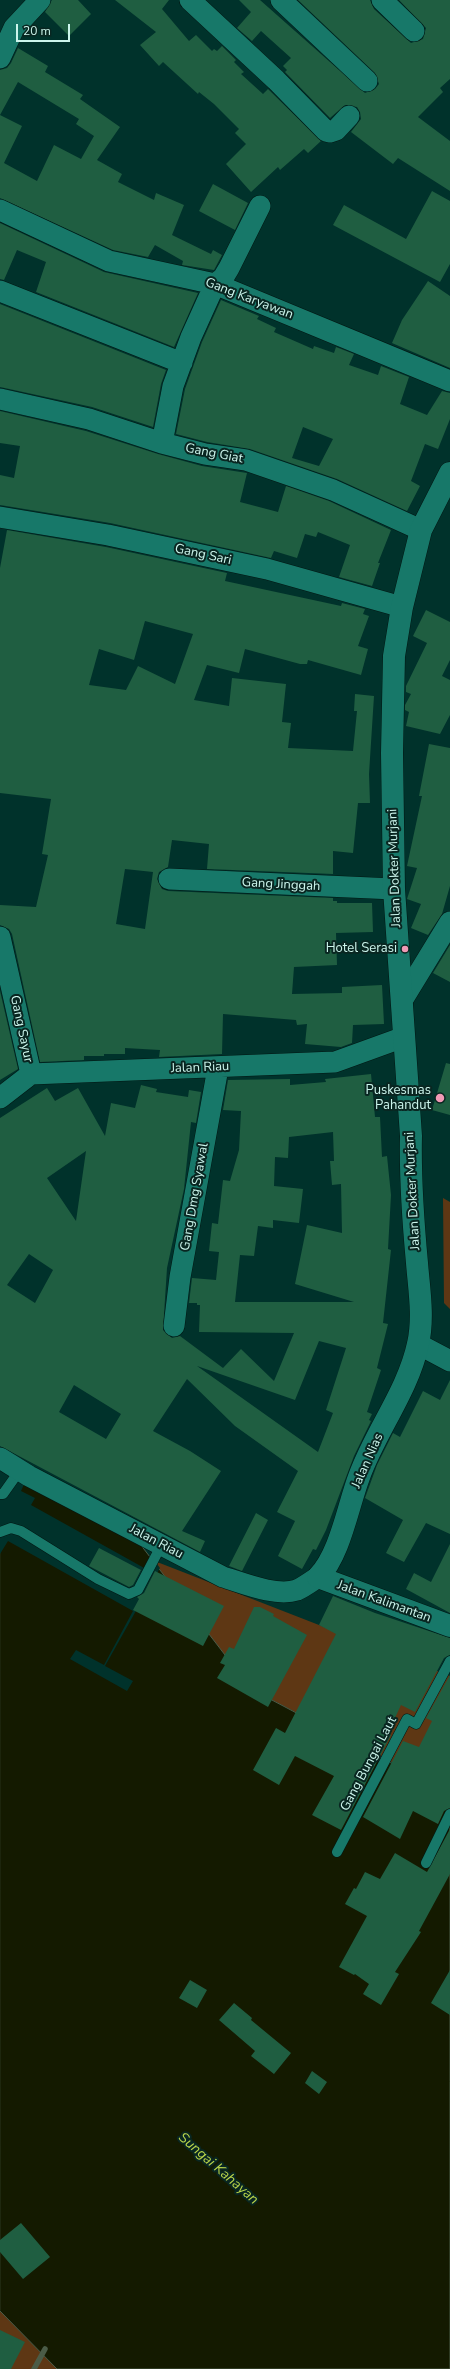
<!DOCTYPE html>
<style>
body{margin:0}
#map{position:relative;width:450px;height:2369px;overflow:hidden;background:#00322b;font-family:"Nunito Sans",sans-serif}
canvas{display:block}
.scale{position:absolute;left:16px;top:24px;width:54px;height:18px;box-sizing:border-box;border:2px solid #ccf5ec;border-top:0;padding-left:5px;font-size:12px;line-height:14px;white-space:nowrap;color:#ccf5ec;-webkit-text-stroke:3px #092621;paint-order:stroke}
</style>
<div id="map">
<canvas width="450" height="2369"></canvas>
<div class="scale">20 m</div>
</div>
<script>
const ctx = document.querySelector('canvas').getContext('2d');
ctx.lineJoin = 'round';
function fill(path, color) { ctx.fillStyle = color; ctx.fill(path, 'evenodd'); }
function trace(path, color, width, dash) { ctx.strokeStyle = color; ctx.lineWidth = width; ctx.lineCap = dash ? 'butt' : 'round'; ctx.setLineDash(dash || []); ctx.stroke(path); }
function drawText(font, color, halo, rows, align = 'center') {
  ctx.font = font + ' "Nunito Sans",sans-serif'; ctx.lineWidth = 4; ctx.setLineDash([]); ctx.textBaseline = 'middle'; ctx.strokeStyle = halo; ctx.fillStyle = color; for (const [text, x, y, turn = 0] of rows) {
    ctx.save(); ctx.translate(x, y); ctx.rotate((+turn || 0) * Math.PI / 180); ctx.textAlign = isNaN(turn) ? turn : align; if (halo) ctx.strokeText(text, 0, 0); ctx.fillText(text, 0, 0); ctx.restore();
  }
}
fill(new Path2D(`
 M443,1198l7,4v107l-6,-6z
 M152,1560l298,116 -16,108 -183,-95z
 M0,2311l57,58h-57z`), '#5e3714');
const water = new Path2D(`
 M0,1469l137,71 114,149 199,105v575h-393l-57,-58z`);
fill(water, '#141a00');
trace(water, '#4b5c47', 1);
fill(new Path2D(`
 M0,1467l26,13 -5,11 14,7 -4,7 115,64 6,-12 8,11 -55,98 28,15 -6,10 -57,-32 6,-9 28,15 29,-54 -125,-70 -8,13z`), '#00322b');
trace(new Path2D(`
 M34,2369l11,-20`), '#4b5c47', 5.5);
fill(new Path2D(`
 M52,0h26l13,14 -22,22 -24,-24z
 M115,0h54l-7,9 27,32 7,-6 16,16 2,-2 3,2 5,-5 14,14 -2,2 10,10 -3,2 22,20 5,-5 53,52 -13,12 -4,-4 -24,21 -2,-3 -27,25 -25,-28 20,-20 -11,-11 4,-4 -25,-25 -15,-12 -1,2 -35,-32 -4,4 -19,-21 16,-13z
 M239,0h21l105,93 10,-4 4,-5 -4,-11 -77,-73h72l4,9 37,34 12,-4 3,-11 -27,-28h51v79l-10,9 3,4 -25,25 32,24v50l-52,-33 -5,6 -42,-32 10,-13 -1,-7 -3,-5 -12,-2 -15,13 -45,-46 2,-2 -4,-4 8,-8 -30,-27 -9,10 -15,-13 14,-16z
 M18,48l30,18 -3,6 38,23 -3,4 40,28 -23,33 25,14 -4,8 36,18 2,-7 28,12 -12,30 39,19 2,-4 9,5 -8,15 -32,-5 1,-4 -28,-16 -7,12 -35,-7 -113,-52v-128l7,-2 4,-5zM18,82l61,37 -3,5 18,12 -13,23 -27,-14 -17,36 -33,-18 18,-37 -22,-11z
 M213,184l35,19 -13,27 -36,-19z
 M432,191l18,10v63l-10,18 -107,-57 11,-20 62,34z
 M0,223l104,49 94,21 -24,54 -138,-55 10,-30 -29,-12 -13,30 -4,-1z
 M428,281l22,15v72l-58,-25 10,-23z
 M221,300l38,16 -2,3 19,9 -2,4 39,17 1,-3 20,7 2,-6 18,7 -5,11 29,10 3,-9 28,11 -9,27 27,11 15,-24 8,2v26l-12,30 -13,-5 -14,37 9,5 -13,25 -70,-32 -87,-30 -43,-7 -31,-8 9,-45 17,-47zM303,427l30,12 -14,27 -27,-8z
 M0,304l166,66 -5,14 -8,43 -61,-20 -92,-20z
 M0,411l86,20 72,23 44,12 45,7 -7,29 38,10 8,-26 43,15 62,29 -13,33h2l-8,23 -33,-9 11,-32 -32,-13 -2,5 -11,-3 -8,24 -23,-7 -3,7 -161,-35 -110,-18v-30l14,3 6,-32 -20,-3z
 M7,530l99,17 121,26 -2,8 116,25 1,-3 23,6 -2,5 6,2 -11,30 10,3 -7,26 -53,-15 -1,4h-7l-55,-15 -6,24 -32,-8 -13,35 35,6 3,-28 54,6 -4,38 9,1 -3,25 65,3 4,-40h-3l1,-17 19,2 -5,78 1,29h-12l-5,50 -20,-2v23l-126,-5 2,-25 -37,-4 -4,27 -9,5 -2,7 5,10 6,2 165,7v3h4v2h35l1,29 -37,1 1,32 -43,2 -2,27 50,-1v-6l40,-2 2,39 -31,1 -1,18 -11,4 -36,-3 2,-20 -10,1 -1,-5 -73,-6 -1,40 -63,3 1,-7 -35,-2v6h-21v2h-20v4l-44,2 -28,-128 -3,-5 -9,-4v-20l36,2 12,-52 -6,-1 9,-55 -51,-6v-225zM145,621l48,13 -18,50 -37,-18 -12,24 -37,-5 10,-36 35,11zM125,869l28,3 -8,57 -29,-5z
 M426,610l24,12v38l-8,16 8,4v35l-10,19 -34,-8 3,-14 -4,-2v-5l6,-11 -5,-2v-6l21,-43 -14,-7z
 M429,744l21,4v138l-8,28 -14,21 -17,-7 10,-24 -14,-5 10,-31 -10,-2 15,-70h-3z
 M450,945v37l-17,-9z
 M0,991l18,78 -18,11z
 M446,1063l4,1v51l-18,-5z
 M371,1074l4,43h5l2,40 5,-1 4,39 -3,54 3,1 -8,73 5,1 -11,44 4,2 -14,42 5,2 -3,6 2,1 -17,35 -28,74 -10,20 -3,-1 -11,20 -24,-13 17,-35 -18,-9 21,-41 -63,-45 -48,-47 -34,52 37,20 31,20 -39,60 23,10 -5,11 -200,-106v-328l47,-30 8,13 23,-13 27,48 6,-33 24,5 6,-23 16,4 -1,3 32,5 1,-7 12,2 -5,31 -5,-1 -7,67 -17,79 -4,62 9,8 8,-2 43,32 18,-19 33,32 20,-48 -95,-1 1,-27h-3v-2h-8l3,-25 24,2 3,-28 -10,-1 3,-28 6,1 5,-44 7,1 9,-31 2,-39 -18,-1 5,-30 62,-1v6l36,-3 -1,-3zM333,1132l1,29h-4l2,24 9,-1 1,49 -35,-8 -12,59 59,18h-119l5,-47 14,1 4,-30 15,2v-8l26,3 4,-34 -29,-3 1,-29 13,1 1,-21zM86,1151l-10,70 -29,-43zM29,1254l24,16 -18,33 -28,-18zM319,1341l27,7 -20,62 7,3 -15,39 -121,-86 98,34zM74,1385l47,29 -15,25 -47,-27z
 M450,1380v154l-24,-11 -22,39 -18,-9 17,-33 -38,-22 12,-33 16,-32 7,4 23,-46 17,9z
 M256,1513l12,7 -26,51 -13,-5z
 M450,1544v69l-44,-24 8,-16 17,9z
 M99,1548l42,22 -8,15 -4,2 -40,-21z
 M155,1571l69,35 -21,40 -70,-36 6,-11 -2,-2 7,-4z
 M333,1596l42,17 75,25v17l-6,3 -29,54 -14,-7 -13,28 3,2 -50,95 -29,-15 22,-39 -39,-20 -16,29 -26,-15 23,-42 9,5 51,-99 -17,-9z
 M254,1607h6l14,7 -1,2 34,19 -39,72 -51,-29 8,-13 -5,-2 9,-16 5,2z
 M450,1675v133l-6,3 -6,13 -25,-13 -13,28 -37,-22 40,-76 16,6 13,-26 -6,-3z
 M450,1829v45l-31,57 2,1 -26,40 4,2 -18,31 -18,-11 6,-10 -14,-10 -1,1 -15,-8 28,-51 -22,-12 9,-16 2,1 9,-17 15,7 15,-26 32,19z
 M450,1970v45l-19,-12z
 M190,1980l17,10 -10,18 -18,-10z
 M234,2003l18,15 -1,2 40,33 -17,21 -23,-18 4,-5 -36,-31z
 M312,2071l15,11 -8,12 -14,-11z
 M21,2223l29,34 -27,22 -23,-27v-12z
 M0,2330l25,12 -14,27h-11z`), '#1f5e41');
const service = new Path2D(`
 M0,1494h3l17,-24
 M0,1532l11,-4 10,3 77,48 31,15 9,-4 24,-46
 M337,1852l70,-133 9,5 34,-63
 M426,1863l24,-49`);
const minor = new Path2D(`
 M190,0l86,80 50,51 4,1 6,-2 13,-14
 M281,0l86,81
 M382,0l32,31
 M0,58l14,-30 26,-28
 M0,210l109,51 106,23 235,97
 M0,291l182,72
 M0,399l89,20 73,24 43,11 41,6 87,30 88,40
 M162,443l11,-57 18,-49 24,-53 8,-6 6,-10 31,-62
 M0,517l108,18 159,34 135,38
 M169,879l225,10
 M0,937l31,137
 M403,999l47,-77
 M0,1098l31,-24 304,-12 69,-25
 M174,1326l6,-49 38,-209
 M418,1344l32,17
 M0,1458l29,18 194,101c20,6 53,20 74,13 7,-3 15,-9 21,-13`);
const tertiary = new Path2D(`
 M450,473l-29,57 -19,77 -8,49 -2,97 2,136 17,247c-1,42 2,84 6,127 2,26 7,54 1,81 -10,47 -43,88 -59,133 -11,29 -19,78 -41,100l132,49`);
trace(service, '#001713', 11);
trace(minor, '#001713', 22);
trace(tertiary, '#001713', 23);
trace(service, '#177869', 10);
trace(minor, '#177869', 21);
trace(tertiary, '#177869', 22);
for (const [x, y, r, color] of [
 [405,949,4,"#f09ab5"],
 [440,1098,5,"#f09ab5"]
]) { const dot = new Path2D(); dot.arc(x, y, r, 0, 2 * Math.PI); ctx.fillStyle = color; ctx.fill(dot); trace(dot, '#092621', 1.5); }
drawText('13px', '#ccf5ec', '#092621', [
 ["Gang Karyawan",249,299,21],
 ["Gang Giat",214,454,11],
 ["Gang Sari",203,555,12],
 ["Jalan Dokter Murjani",395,868,-92],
 ["Gang Jinggah",281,885,3],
 ["Gang Sayur",21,1029,78],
 ["Jalan Riau",200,1068,-2],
 ["Jalan Dokter Murjani",413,1191,-93],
 ["Gang Dmg Syawal",195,1197,-80],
 ["Jalan Nias",368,1461,-66],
 ["Jalan Riau",156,1542,28],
 ["Jalan Kalimantan",384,1602,20],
 ["Gang Bungai Laut",369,1764,-62]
]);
drawText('13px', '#ccf5ec', '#092621', [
 ["Hotel Serasi",397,949],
 ["Puskesmas",431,1091],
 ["Pahandut",431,1106]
], 'right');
drawText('italic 14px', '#bbd64a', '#092621', [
 ["Sungai Kahayan",218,2169,41]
]);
</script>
